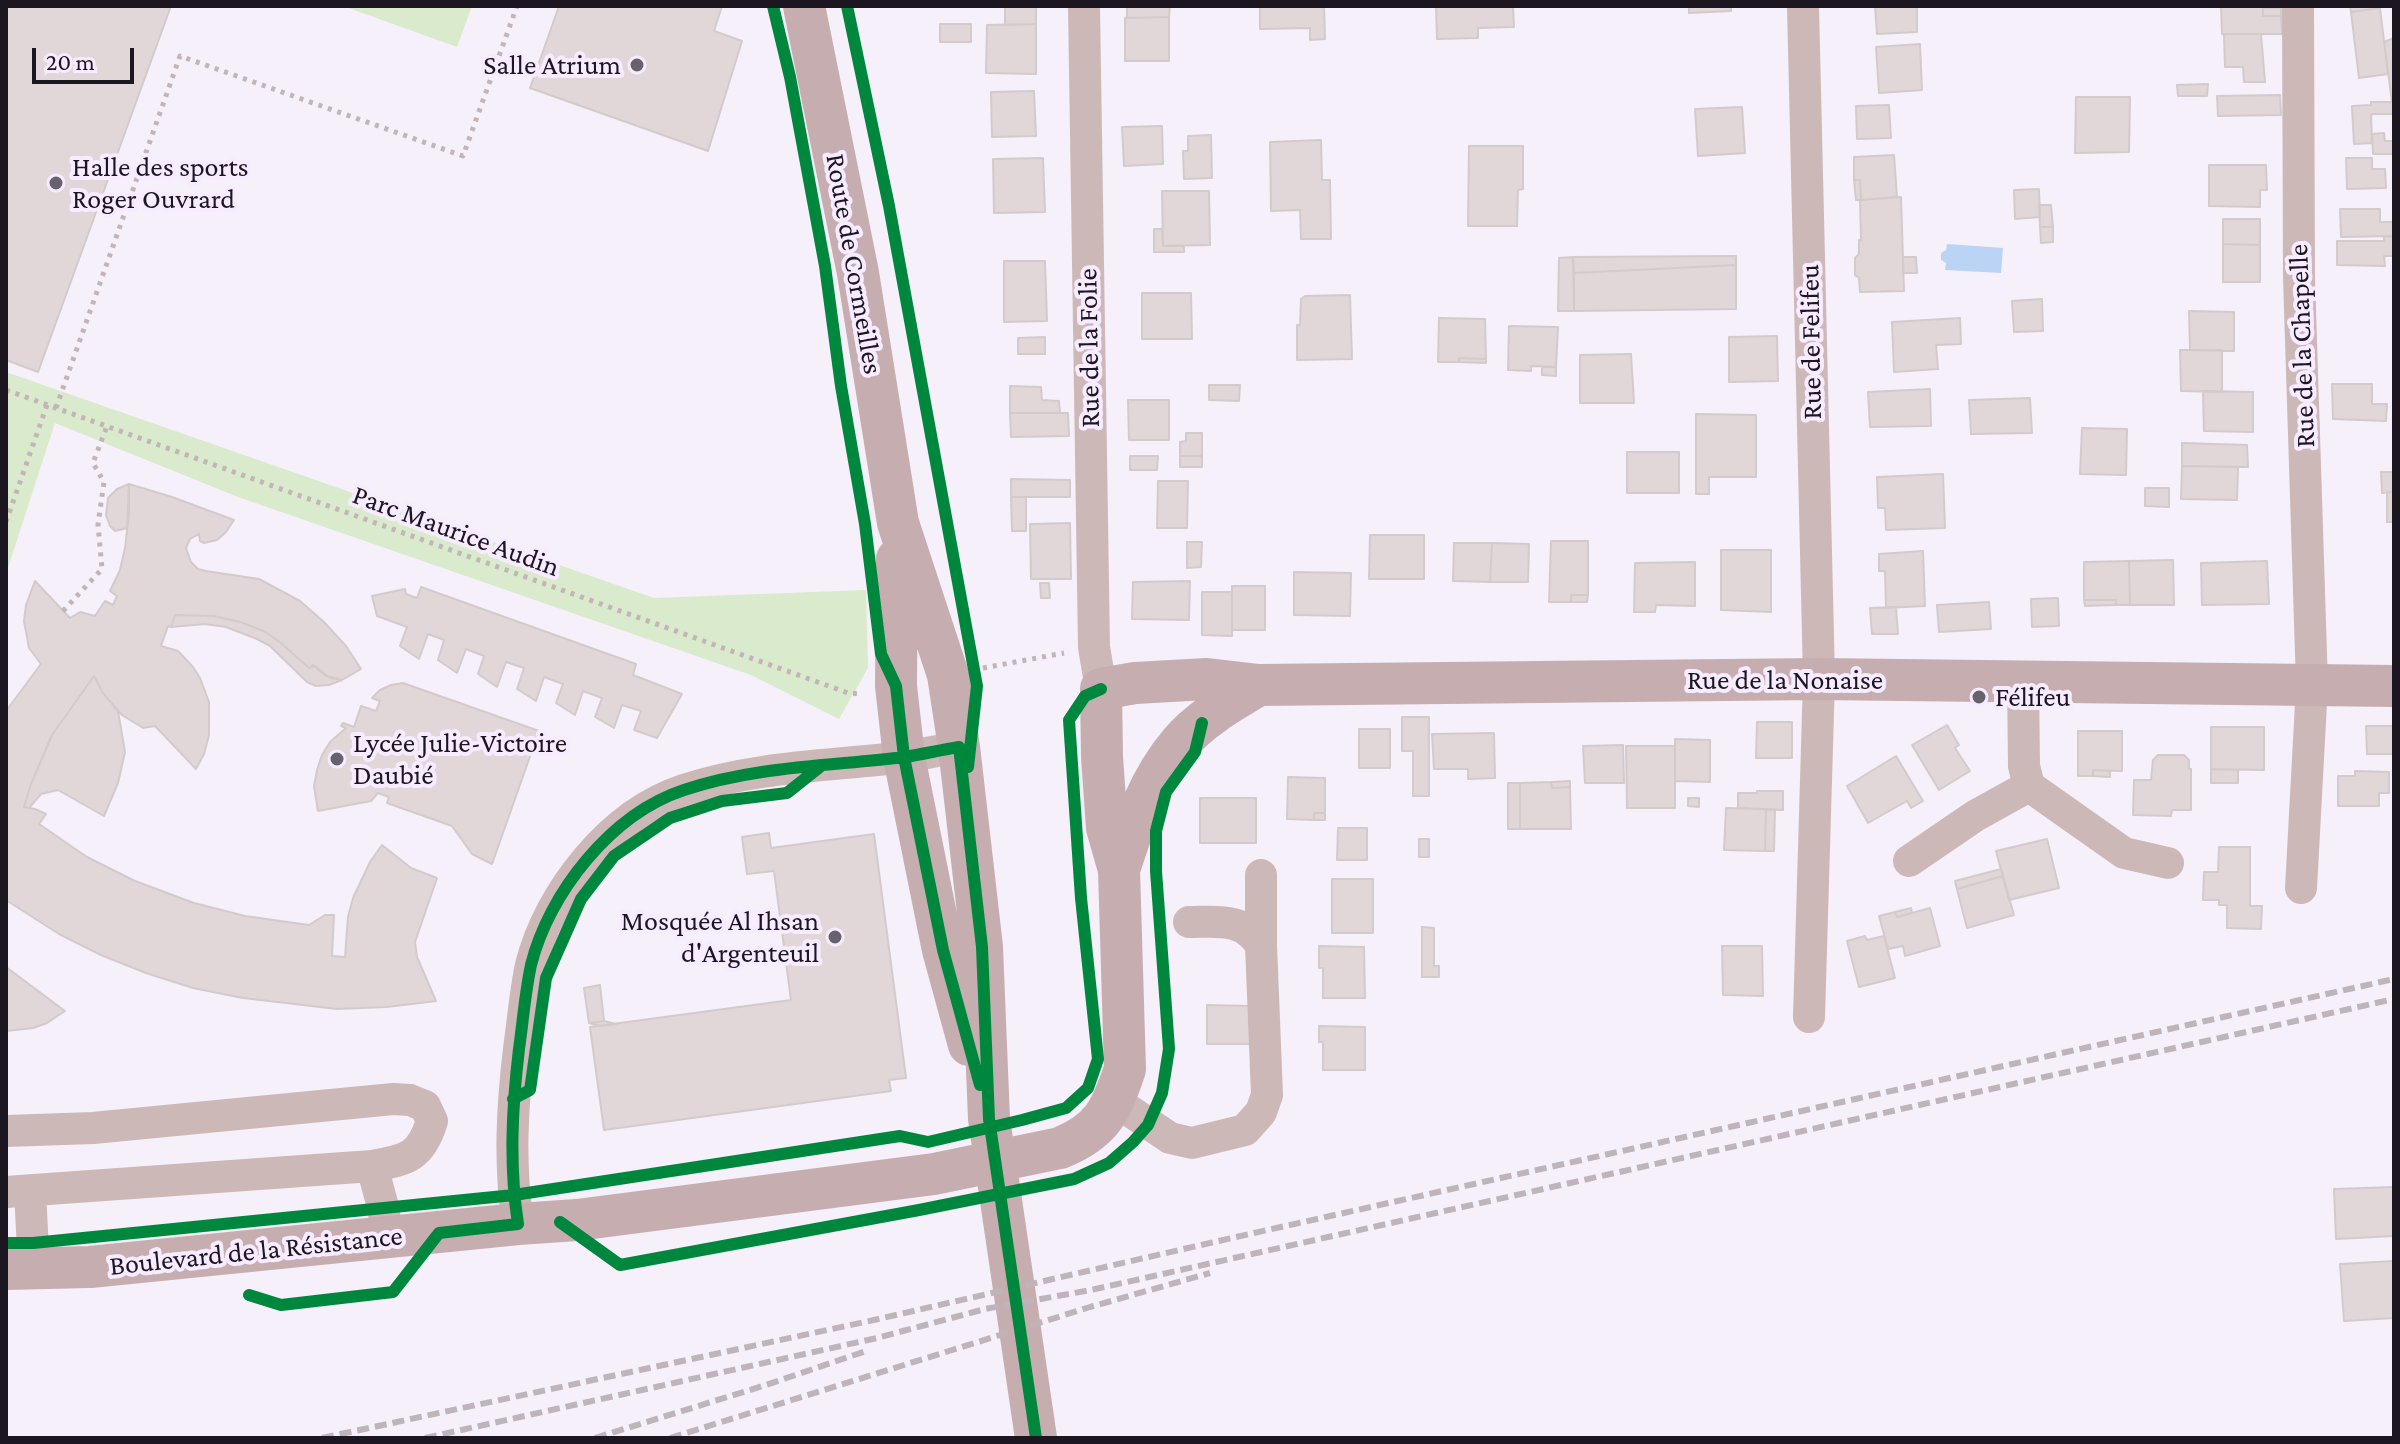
<!DOCTYPE html>
<meta charset="utf-8">
<style>
body{margin:0}
#map{position:relative;width:2400px;height:1444px;overflow:hidden;background:#f6f0fb;font-family:"Crimson Pro",serif}
canvas{display:block}
.frame{position:absolute;inset:0;border:8px solid #1c1621;pointer-events:none}
.scale{position:absolute;left:32px;top:48px;width:102px;height:36px;box-sizing:border-box;border:4px solid #1c1621;border-top:0;padding-left:10px;font-size:24px;line-height:28px;white-space:nowrap;color:#1c1621;-webkit-text-stroke:6px #f7ecff;paint-order:stroke}
</style>
<div id="map">
<canvas width="2400" height="1444"></canvas>
<div class="frame"></div>
<div class="scale">20 m</div>
</div>
<script>
const ctx = document.querySelector('canvas').getContext('2d');
ctx.lineJoin = 'round';
function fill(path, color) { ctx.fillStyle = color; ctx.fill(path, 'evenodd'); }
function trace(path, color, width, dash) { ctx.strokeStyle = color; ctx.lineWidth = width; ctx.lineCap = dash ? 'butt' : 'round'; ctx.setLineDash(dash || []); ctx.stroke(path); }
function drawText(font, color, halo, rows, align = 'center') {
  ctx.font = font + ' "Crimson Pro",serif'; ctx.lineWidth = 8; ctx.setLineDash([]); ctx.textBaseline = 'middle'; ctx.strokeStyle = halo; ctx.fillStyle = color; for (const [text, x, y, turn = 0] of rows) {
    ctx.save(); ctx.translate(x, y); ctx.rotate((+turn || 0) * Math.PI / 180); ctx.textAlign = isNaN(turn) ? turn : align; if (halo) ctx.strokeText(text, 0, 0); ctx.fillText(text, 0, 0); ctx.restore();
  }
}
fill(new Path2D(`
 M343,6h129l-15,41z
 M6,372l648,226 212,-8 2,78 -29,51 -88,-44 -513,-178 -183,-74 -49,151z`), '#daeacd');
fill(new Path2D(`
 M1947,244l56,4 -2,25 -56,-3 1,-7 -5,-3v-7l5,-3z`), '#bbd3f5');
const building = new Path2D(`
 M6,6h165l-133,366 -32,-12z
 M559,6h163l-8,25 28,10 -34,110 -178,-63z
 M1005,6h31v18l-31,1z
 M1127,6h43l-1,11 -42,1z
 M1260,6h64l1,33 -15,1v-12l-50,1z
 M1436,6h77l1,21 -36,1v10l-41,1z
 M1689,6h42v5l-42,2z
 M1875,6h42v26l-40,2z
 M2221,6h42v10h18l1,18h-60z
 M2350,6h30v2l-29,4z
 M2263,8h18v8h-18z
 M2380,8l8,66 -29,4 -8,-66z
 M1169,17v44h-44v-43z
 M940,24h31v18h-31z
 M1036,24v50l-50,-1 1,-48z
 M2224,34h37l4,48h-21l-1,-15h-18z
 M2394,38v64h-2l-8,-60z
 M1920,44l2,46 -43,3 -3,-46z
 M2208,84l-1,12h-29l-1,-11z
 M1034,91l2,45 -44,1 -1,-45z
 M2280,95l1,20 -63,1 -1,-20z
 M2076,97h54l-1,55 -54,1z
 M2371,102h23v12h-23l1,29 -18,1 -2,-38 19,-1z
 M1889,105l2,33 -34,1 -1,-33z
 M1742,107l3,46 -47,3 -3,-47z
 M1162,126l1,38 -39,2 -2,-39z
 M2384,133l1,8h9v13h-21l-1,-20z
 M1211,135l1,43 -28,1 -1,-28h5v-15z
 M1321,140l1,40h8l1,59h-30l-1,-29 -29,1 -1,-69z
 M1469,146h54v43l-5,1 -1,36h-49z
 M1894,155l3,42 -36,3 -1,-20h-6v-23z
 M1043,158l2,54 -51,1 -1,-54z
 M2346,158h26v11h13l1,19 -39,1z
 M2209,165h57l1,25h-7v17l-51,-1z
 M1854,180h6l1,20h-5z
 M2039,189l1,28 -25,2 -1,-29z
 M1162,191h47l1,54 -47,1z
 M1901,197l3,94 -44,1 -1,-14 -4,-3v-17l4,-4v-14h2l-1,-40z
 M2039,205h12l2,22h-13z
 M2340,209h40v13h13v14l-52,1z
 M2223,219h37v26l-37,-1z
 M2040,227h13v15l-12,1z
 M1154,229h8l1,17h21v6h-30z
 M2393,236l1,20h-10l1,10 -48,-1v-24h47v-4z
 M2223,244l37,1v37h-37z
 M1736,256v9l-162,8 -1,-16z
 M1573,257l1,54h-16l1,-53z
 M1903,257h13l1,16h-14z
 M1004,261h41l2,60 -43,1z
 M1736,265v44l-162,2v-38z
 M1142,293h49l1,46h-50z
 M1350,295l2,64 -55,1v-35h3l1,-26 4,-3z
 M2042,299l1,32 -29,1 -2,-31z
 M2189,311l45,1v39l-44,-1z
 M1439,318l46,1 1,40 -27,-1v4h-21z
 M1960,318l1,26 -25,1 2,24 -44,3 -2,-50z
 M1509,326l49,1 -2,40 -25,-1v5l-23,-1z
 M1777,336l1,45 -49,1v-45z
 M1045,337v17h-27v-16z
 M2180,350h42v42l-41,-1z
 M1631,354l3,49h-54v-48z
 M1459,358l27,1v4l-27,-1z
 M1542,367h14v9l-14,-1z
 M2332,384h40v20h15l-1,17 -53,-2z
 M1209,385h31l-1,16 -30,-1z
 M1010,386l31,1 1,13 17,1 1,12h-50z
 M1930,389l1,37 -61,1 -2,-35z
 M2203,391l50,1v40l-49,-1z
 M2030,398l2,35 -61,1 -2,-34z
 M1128,400h41v40h-40z
 M1010,413h58l1,23 -58,1z
 M1696,414l60,1v62h-47v17h-13z
 M2082,428l45,1 -1,46 -46,-1z
 M1186,433h16v23h-22v-14l6,-1z
 M2182,443l65,2 1,22 -66,-1z
 M1627,452h52v41h-52z
 M1130,456h28l-1,14h-27z
 M1180,456h22v11h-22z
 M2182,466l56,1 -1,33 -56,-1z
 M2381,472h13v20l-12,1z
 M1943,474l2,54 -59,2 -1,-22h-7l-1,-31z
 M1011,479l59,1v17h-59z
 M1158,481h30l-1,47h-30z
 M129,484l-2,44 -12,3 -5,-5 -4,-11 2,-17 9,-9z
 M129,484l43,13 62,23 -8,12 -9,8 -13,3 -4,-2 -1,-7 -9,5 -4,9 5,14 7,7 8,2 53,8 41,22 24,21 22,24 15,23 -19,11 -12,-2 -15,-12 -6,2 -28,-25 -15,-11 -26,-10 -26,-6 -39,-1 -4,12 -3,-1 -7,20 17,5 15,16 7,11 9,24v33l-5,19 -8,15 -41,-43 -12,2 -21,-13 -19,-22 -9,-17 -42,59 -21,49 -7,23 11,2 11,5 -7,10 48,33 48,24 59,22 51,13 64,9 16,-10h9l-2,41 13,1 3,-40 5,-19 17,-36 12,-17 29,23 26,10 -22,64 2,15 19,44 -49,6 -50,2 -94,-11 -50,-10 -47,-15 -45,-18 -42,-21 -53,-34v-189l35,-47 -12,-16 -5,-27 2,-16 9,-24 35,37 10,-6 15,4 10,-15 8,4 4,-9 -7,-5 10,-21 5,-22 4,-34z
 M2145,488h24v19l-24,-1z
 M2387,492h7v30h-7z
 M1011,497h15v34h-14z
 M1070,523l1,56h-40l-1,-55z
 M1370,535h54v44h-55z
 M1551,541h37v54h-17v7h-22z
 M1187,542h15l-1,25 -14,1z
 M1454,543h38l-2,39 -37,-1z
 M1492,543l37,1 -1,38h-38z
 M1721,550h50v62l-50,-2z
 M1923,551l2,55 -39,2 -1,-37h-6v-17z
 M2173,560l1,45h-44l-1,-44z
 M2129,561l1,44h-14v-5h-32v-38z
 M2267,561l2,43 -67,1 -1,-42z
 M1695,562v44l-39,-1 -1,7h-21l1,-49z
 M1294,572l57,1 -1,43 -56,-1z
 M1190,581l-1,39 -57,-1 1,-37z
 M1040,583h9l1,15h-9z
 M1232,586h33v44h-33z
 M421,587l215,77 -3,11 49,19 -25,44 -23,-8 7,-19 -19,-6 -8,23 -19,-11 7,-19 -19,-7 -8,24 -19,-12 7,-19 -19,-7 -8,24 -19,-12 7,-21 -18,-6 -9,25 -19,-13 6,-18 -18,-7 -9,24 -19,-13 6,-20 -16,-6 -9,25 -19,-13 7,-19 -30,-11 -5,-20 33,-7 1,5 11,4z
 M1202,592h30v44l-30,-1z
 M1571,595h17l-1,7h-16z
 M2058,598l1,28 -27,1 -1,-28z
 M2084,600h32v5l-31,1z
 M1989,602l2,27 -52,3 -2,-27z
 M1896,607l2,27h-26l-2,-26z
 M175,615l39,1 26,6 26,10 15,11 28,25 4,-3 13,11 16,4 -13,5 -13,1 -9,-4 -37,-36 -13,-7 -31,-12 -21,-3 -34,3z
 M94,676l9,17 15,18 7,41 -7,31 -14,33 -46,-26 -17,4 -12,14 -5,-1 7,-23 21,-49z
 M403,683l136,48 -47,133 -20,-10 -20,-28 -65,-23 2,-6 -11,-4 -7,8 -53,10 -4,-25 3,-16 5,-15 8,-13 16,-14 -5,-2 2,-3 11,4 7,-21 15,5 4,-10 -8,-3 8,-8 11,-5z
 M1402,717h27v79h-16v-45h-11z
 M1757,722h35v36h-36z
 M1947,725l12,20 -4,3 15,23 -31,19 -27,-45z
 M2366,726h28v28h-27z
 M2211,727h53v43l-53,-1z
 M1359,729h31v39h-31z
 M2078,731h44v40l-29,-1v6h-15z
 M1494,733l1,45 -27,1v-10h-34l-2,-35z
 M1675,739l35,1v42l-35,-1z
 M1623,745l1,38h-39l-2,-37z
 M1626,746h49v62h-48z
 M2158,755h26l5,5v9h2v41h-19l-1,6 -38,-1 1,-35h17l2,-20z
 M1896,756l27,45 -12,7 -4,-7 -39,22 -21,-37z
 M2211,769l27,1v13h-27z
 M2093,770l17,1v6l-17,-1z
 M2355,771l34,1v21h-10v13h-41v-30h17z
 M1288,777l37,1v35h-11v7l-27,-1z
 M1570,781v6l-18,1 -1,-6z
 M1551,782l1,6 18,-1 1,42h-51v-46z
 M1508,783h12v46h-12z
 M1757,791h26v19l-45,-2v-15h19z
 M1200,798h56v45h-56z
 M1688,798h11v9l-11,-1z
 M1726,808l40,1 -1,42 -41,-1z
 M1766,809h9l-1,42h-9z
 M1314,813h11v7h-11z
 M1338,828h29v32h-30z
 M769,833l2,15 103,-14 32,244 -17,2 2,11 -287,39 -14,-103 201,-27 -17,-129 -27,3 -5,-37z
 M1419,839h10v18h-10z
 M2047,839l12,49 -50,12 -13,-49z
 M2219,847h31v59h12l-1,23 -34,-1v-23h-8v-5h-16l1,-28h14z
 M2001,869l2,7 -46,13 -2,-8z
 M2003,876l11,39 -47,13 -10,-39z
 M1332,879h41v54h-41z
 M1911,908l1,5 -15,4 -2,-5z
 M1930,908l10,38 -35,10 -2,-10 -15,3 -9,-33 16,-4 2,5z
 M1422,927l12,1v38h5v11h-17z
 M1865,936l2,4 17,-4 11,42 -36,9 -12,-46z
 M1319,946l45,1 1,51h-42v-30h-4z
 M1722,946h40l1,50 -40,-1z
 M6,967l59,44 -18,12 -14,5 -27,3z
 M600,985l4,36 -15,2 -5,-35z
 M1207,1005l44,1v38h-44z
 M604,1021l12,3 -16,2 -11,-3z
 M1319,1026l46,1v43h-42v-28h-4z
 M2394,1187v49l-58,3 -2,-50z
 M2394,1261v57l-50,3 -4,-57z`);
fill(building, '#e1d7d9');
trace(building, '#d3cacc', 2);
trace(new Path2D(`
 M6,390l845,304 9,-1
 M56,408l124,-352 283,100 54,-150
 M6,522l41,-117
 M63,611l39,-42 -4,-45 6,-42 -11,-19 14,-37
 M983,668l81,-15`), '#c2b4b7', 5, [4, 6]);
trace(new Path2D(`
 M1084,6l10,641 7,42
 M1803,6l16,673 -10,338
 M2298,6l1,272 13,407 -11,203
 M2023,681l1,85 5,20 95,67 44,10
 M1909,861l66,-45 54,-30
 M1261,945v-70
 M1115,1101l55,37 22,5 53,-13 16,-18 6,-17 -6,-150c-19,-28 -42,-23 -72,-23
 M6,1131l87,-3 300,-29 17,1 15,6 7,15c-11,36 -25,39 -60,45l-366,26
 M372,1166l11,41 5,31
 M30,1192l4,77
 M518,1224c-9,-59 -6,-116 1,-175 4,-28 6,-56 12,-84 18,-72 80,-151 153,-175 72,-24 147,-24 221,-33 18,-3 36,-7 54,-10`), '#cdb8b8', 32);
trace(new Path2D(`
 M804,6l54,267 40,250 50,152 11,72 23,200 7,172 47,319
 M897,559l-1,127 8,71 39,193 26,95
 M1119,870c14,-44 30,-91 61,-127 20,-24 52,-42 79,-58
 M6,1269l84,-2 428,-43 59,-4 357,-46 126,-26c42,-17 51,-37 65,-79l-6,-199 -12,-42 -5,-71 -1,-68 34,-6 72,-4 52,6 560,-6 575,7`), '#c6aeb0', 42);
trace(new Path2D(`
 M322,1438l552,-118 362,-83 1158,-258
 M425,1438l452,-100 108,-29 106,-19 1303,-291
 M595,1438l171,-53 103,-35
 M670,1438l420,-131 120,-34`), '#bfb4ba', 6, [12, 6]);
trace(new Path2D(`
 M773,6l17,71 35,189 16,120 24,138 16,130 15,32 8,71 39,193 37,135
 M847,6l42,200 88,480 -9,81
 M513,1099l17,-9 16,-112 35,-79 33,-43 56,-38 52,-17 65,-8 34,-27
 M560,1222l60,43 299,-55 155,-31 35,-16 24,-21 15,-17 14,-32 7,-44 -13,-178v-40l10,-39 29,-40 7,-29
 M6,1243h27l481,-48 386,-59 28,6 94,-22 44,-12 22,-20 10,-29 -17,-161 -12,-178 16,-24 16,-7
 M249,1295l32,10 112,-13 46,-59 79,-9c-9,-59 -6,-116 1,-175 4,-28 6,-56 12,-84 18,-72 80,-151 153,-175 72,-24 147,-24 221,-33 18,-3 36,-7 54,-10l23,200 7,172 47,319`), '#00873e', 12);
for (const [x, y, r, color] of [
 [637,65,8,"#68626d"],
 [56,183,8,"#68626d"],
 [1979,697,8,"#68626d"],
 [337,759,8,"#68626d"],
 [835,937,8,"#68626d"]
]) { const dot = new Path2D(); dot.arc(x, y, r, 0, 2 * Math.PI); ctx.fillStyle = color; ctx.fill(dot); trace(dot, '#f7ecff', 3); }
drawText('28px', '#1c1621', '#f7ecff', [
 ["Salle Atrium",621,65,"right"],
 ["Halle des sports",72,167],
 ["Roger Ouvrard",72,199],
 ["Félifeu",1995,697],
 ["Lycée Julie-Victoire",353,743],
 ["Daubié",353,775],
 ["Mosquée Al Ihsan",819,921,"right"],
 ["d'Argenteuil",819,953,"right"]
], 'left');
drawText('28px', '#1c1621', '#f7ecff', [
 ["Route de Cormeilles",854,264,80],
 ["Rue de Felifeu",1811,342,-91],
 ["Rue de la Chapelle",2302,346,-92],
 ["Rue de la Folie",1089,348,-91],
 ["Parc Maurice Audin",456,531,20],
 ["Rue de la Nonaise",1785,680],
 ["Boulevard de la Résistance",256,1251,-6]
]);
</script>
